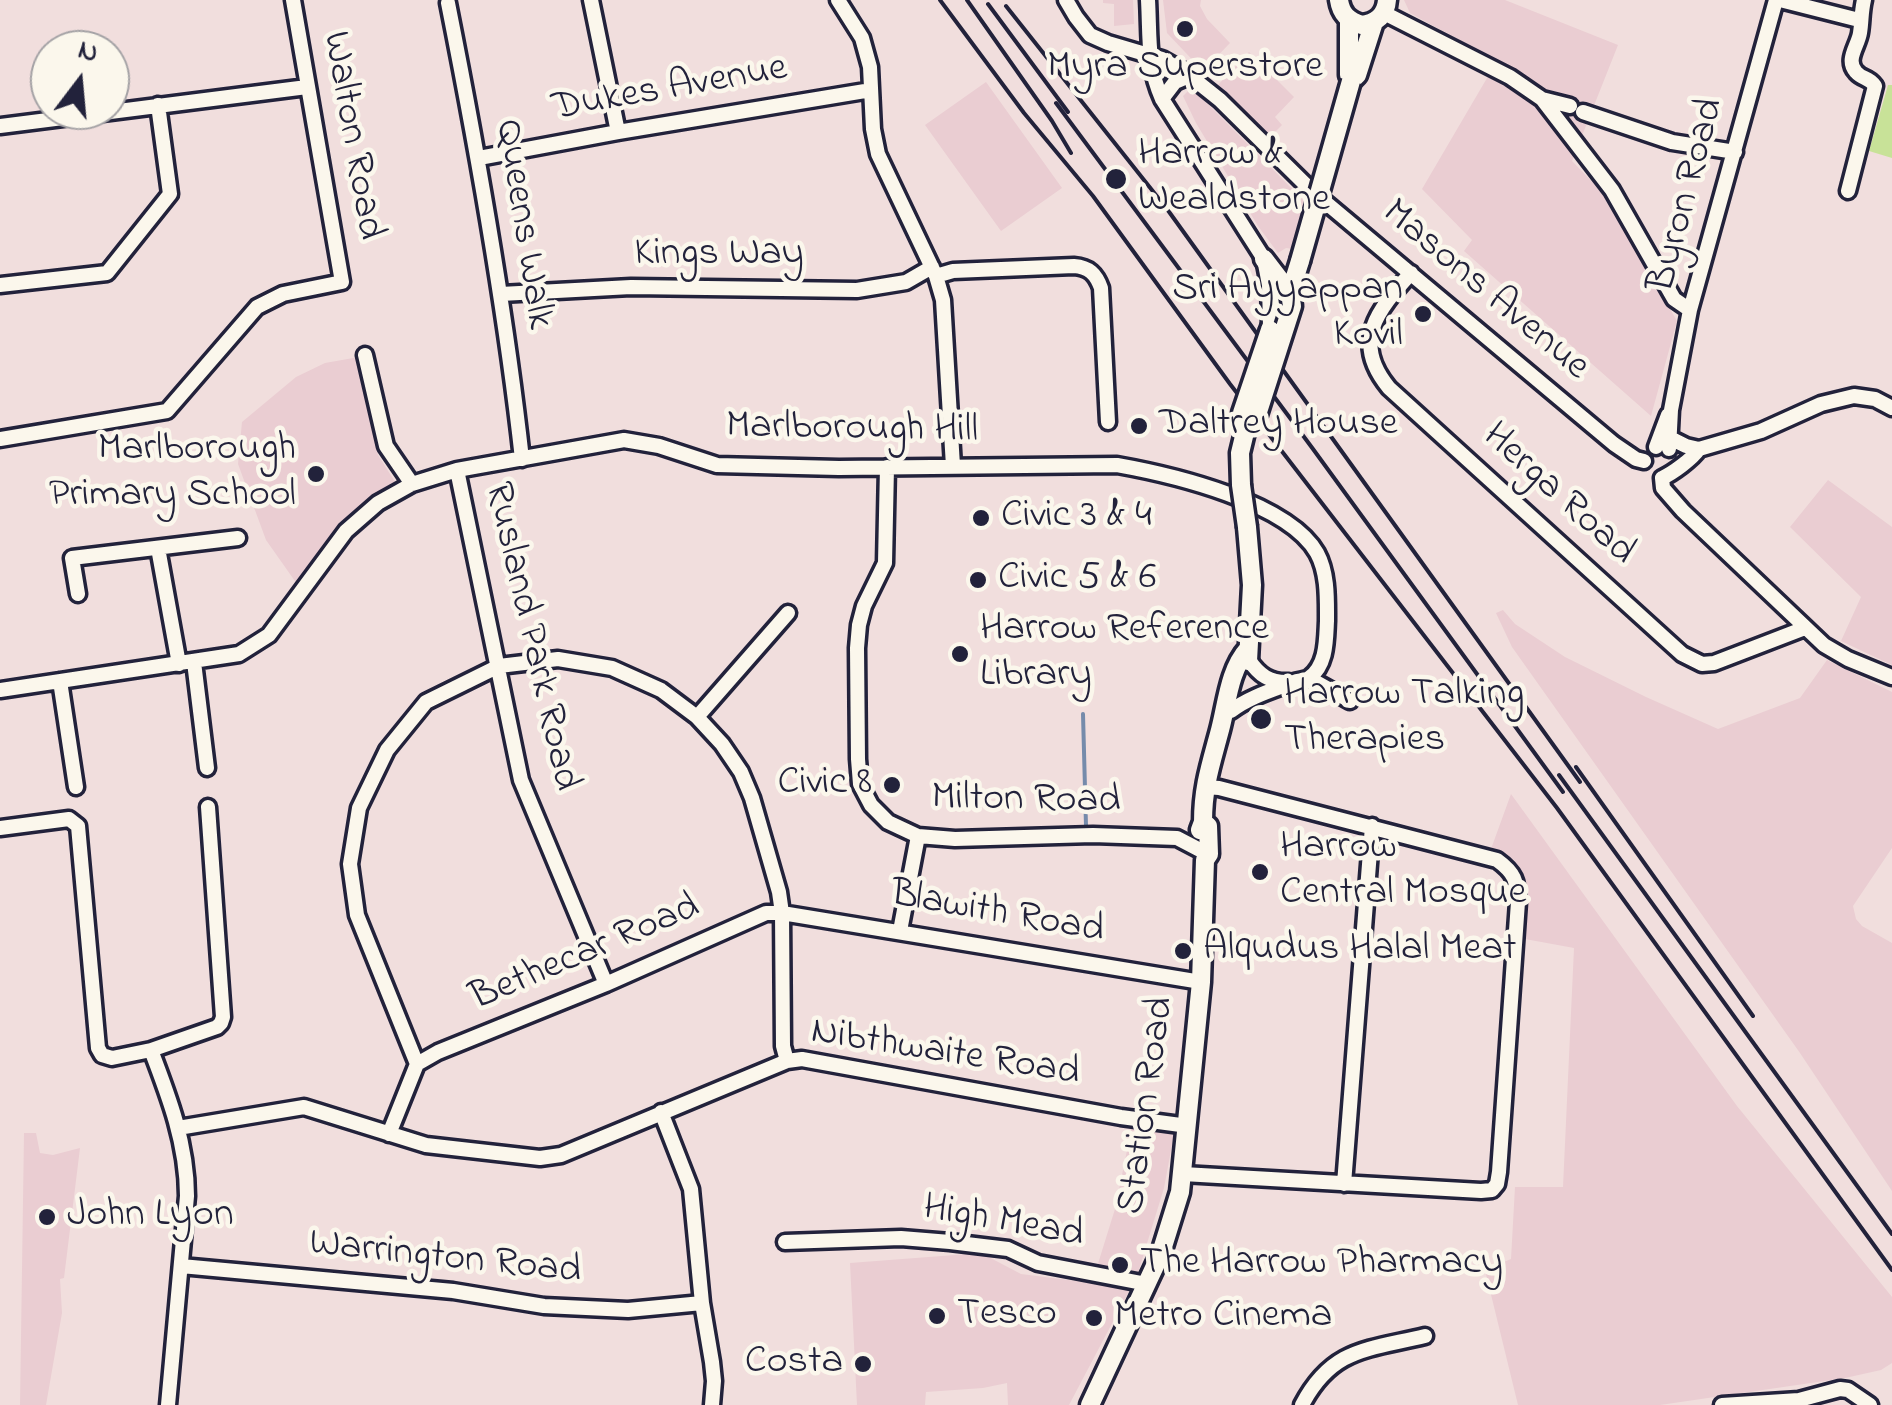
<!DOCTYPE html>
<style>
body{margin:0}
#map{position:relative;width:1892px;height:1405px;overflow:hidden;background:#f1dedd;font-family:"Indie Flower",sans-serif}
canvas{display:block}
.north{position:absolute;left:30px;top:30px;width:100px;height:100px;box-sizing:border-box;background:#fbf7ec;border:2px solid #a4a2a5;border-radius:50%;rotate:16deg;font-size:28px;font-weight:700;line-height:40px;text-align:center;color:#22223b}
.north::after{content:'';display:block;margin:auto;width:35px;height:45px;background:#22223b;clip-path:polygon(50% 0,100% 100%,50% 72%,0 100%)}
</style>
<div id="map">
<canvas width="1892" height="1405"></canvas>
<div class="north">N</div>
</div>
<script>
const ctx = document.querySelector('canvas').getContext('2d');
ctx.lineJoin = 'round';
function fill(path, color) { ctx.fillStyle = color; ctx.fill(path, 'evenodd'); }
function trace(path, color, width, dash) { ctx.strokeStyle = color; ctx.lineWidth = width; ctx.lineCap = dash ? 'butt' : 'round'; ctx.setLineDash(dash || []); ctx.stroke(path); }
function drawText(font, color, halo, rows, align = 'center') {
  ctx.font = font + ' "Indie Flower",sans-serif'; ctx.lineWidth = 9; ctx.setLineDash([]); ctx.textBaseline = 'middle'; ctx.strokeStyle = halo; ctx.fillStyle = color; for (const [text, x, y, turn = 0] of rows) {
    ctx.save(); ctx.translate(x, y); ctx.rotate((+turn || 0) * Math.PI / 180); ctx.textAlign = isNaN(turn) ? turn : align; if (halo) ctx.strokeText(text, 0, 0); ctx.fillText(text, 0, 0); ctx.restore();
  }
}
fill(new Path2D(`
 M1103,0h30l1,24 -20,2v-22l-11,-1z
 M1163,0h38l-1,6 7,13 23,24 -27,28 -36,-38z
 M1404,0h101l113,45 -46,116 31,32 74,128 -26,95 -187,-165 8,-11 -50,-51 75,-128 -87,-48z
 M1249,52l45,45 -19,20 7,8 -11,11 -53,-51z
 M986,82l76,106 -61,43 -76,-106z
 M1188,91h5l18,16 94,95 -12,47 -7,-1 -8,5 -20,-27 -62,-103 -13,-27z
 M359,357l19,98 19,30 -53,45 -47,54 -31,-44 -28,-76 4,-42 54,-45 29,-14z
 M1828,480l64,47v138l-51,-24 20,-44 -71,-70z
 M1503,610l12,14 50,33 81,40 72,32 82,-31 27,-38 65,32v156l-39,58 3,13 6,7 30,17v248l-92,-138 -288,-406 -16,-34z
 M1511,794l226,312 155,191v66l-11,7 -36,8 -185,27h-142l-33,-135 26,-11 4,-72h48l11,-239 -49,-9 3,-52 -7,-17 -17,-15 -13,-6z
 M1132,1126l42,8 -10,54 -27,88 -68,129h-61l-1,-22 -24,5 -57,4 -1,13h-68l-7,-142 131,-10 40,21 71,9 23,-74z
 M24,1133h12l4,20 13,2 27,-7 -16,130 -4,1 2,34 -16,92h-26z`), '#eacdd2');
fill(new Path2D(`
 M1888,85h4v73l-23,-7z`), '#c8e298');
trace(new Path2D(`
 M1083,714l3,112`), '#758bab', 4);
const minor = new Path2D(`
 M591,0l27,132
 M838,0l24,38 8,29 3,62 5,25 58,122 7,24 10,166
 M1066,0l10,17 14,18 18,8 54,16 23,13 35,28 92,91 302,253 22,15 8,2
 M1148,0c2,35 -1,66 14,99l102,160 5,26 1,40
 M1780,0l79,20
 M448,3c30,151 57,302 74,456
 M1384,13l126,64 32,22 28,7
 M1162,99l13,-17 14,-6
 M1542,99l70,91 62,109 16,11
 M1583,112l89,30 63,10
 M0,126l307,-39
 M479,158l139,-26 253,-42
 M1848,191l27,-105c-7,-10 -12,-6 -19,-14 -11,-12 2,-26 4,-39 2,-12 1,-20 4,-33
 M1411,273c-34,38 -60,69 -22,115l293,266 20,10 12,-1 91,-35
 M936,276l17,-5 121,-5c15,1 22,8 27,22l7,134
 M0,285l107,-12 63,-79 -12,-89
 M501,294l130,-7 226,3 49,-8 26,-15
 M365,355l21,91 26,38
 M1670,438l16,8 13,3 62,-18 60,-27 33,-8 21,3 17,9
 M0,439l167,-28 90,-104 26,-13 59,-12 -49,-282
 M1656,447l12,-32
 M1669,449l2,-39 19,-100 86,-310
 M887,467l-2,96 -21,43 -5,19 -2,23 1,111 2,25 11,21 17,17 30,14 37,3 138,-4 84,3 23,12
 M457,470l64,310 85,204
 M1662,478l1,10 20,23 141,134 24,14 44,18
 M1662,478c11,-5 30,-19 37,-29
 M158,548l21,116
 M78,594l-6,-36 166,-20
 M1249,660c10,15 21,23 40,22
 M194,662l13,106
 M1309,678l41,23
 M60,681l16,106
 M0,690l239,-36 30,-19 77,-104 32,-28 34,-19 45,-14 167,-30 35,6 58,19 122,3 278,-3c56,10 171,37 200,88 11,20 10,46 10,68 -1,19 0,44 -18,57 -5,3 -10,2 -15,4 -21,8 -45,15 -63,29
 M697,717l91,-104
 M0,828l69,-9 9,7 20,222 4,7 10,3 39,-8c18,47 36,94 36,146l-19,209
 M900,931l18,-95
 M151,1050l66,-23 4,-4 2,-6 -15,-210
 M417,1064l21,-12 168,-68 160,-71h16l419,69
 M661,1112l30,77 11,114 10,59 2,19 -2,24
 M178,1128l126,-21 122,38 114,13 21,-3 226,-94 15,-2 319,58 67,9
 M389,1134l28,-70 -60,-149 -7,-51 9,-56 28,-58 39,-48 73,-36 59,-7 54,9 49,22 36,27 25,27 19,28 11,26 27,94 3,21 1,133 4,15
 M1183,1174l298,17 11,-1 5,-6 2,-12 19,-270c-1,-21 -3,-29 -21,-42l-278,-72 -14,-1
 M1344,1184l28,-358
 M785,1242l116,-4 49,4 58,7 30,14 109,21
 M181,1266l272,25 91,15 84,4 74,-7
 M1302,1405c30,-57 65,-55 123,-69
 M1722,1405l77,-5 41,-11 8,1 22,15`);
const major = new Path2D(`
 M1339,0c2,14 9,21 23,25 15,-2 24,-10 25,-25
 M1349,20v55
 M1351,81l6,-6 17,-53
 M1264,259l26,34
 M1270,330l11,-28 9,-9 10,-32
 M1241,485l-1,-32 6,-25
 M1247,527l5,58 -4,76
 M1200,830l3,-8c0,-36 8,-58 17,-92 7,-26 9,-60 28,-81
 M1090,1405l71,-152 19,-61 21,-210 4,-122 4,-6 -1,-28 -5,-4`);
trace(minor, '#22223b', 21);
trace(major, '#22223b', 25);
trace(minor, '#fbf7ec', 14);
trace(major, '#fbf7ec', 18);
trace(new Path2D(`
 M940,0l84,113 69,83 137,188 327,424 335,462
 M967,0l85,121 19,32
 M988,4l80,108
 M1006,6l161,203 413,573
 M1056,103l257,346 250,343
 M1576,767l177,249
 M1559,775l333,459`), '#22223b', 4);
const majorBridge = new Path2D(`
 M1300,261l51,-180
 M1246,428l10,-10 36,-112 -2,-13
 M1246,428l-4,-15 28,-83
 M1241,485l6,42`);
trace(majorBridge, '#22223b', 25, []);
trace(majorBridge, '#fbf7ec', 18);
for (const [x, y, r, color] of [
 [1185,29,10,"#22223b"],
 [1116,179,12,"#22223b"],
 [1423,314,10,"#22223b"],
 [1139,426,10,"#22223b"],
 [316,474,10,"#22223b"],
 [981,518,10,"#22223b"],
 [978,580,10,"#22223b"],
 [960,654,10,"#22223b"],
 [1261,719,12,"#22223b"],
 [892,785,10,"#22223b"],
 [1260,872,10,"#22223b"],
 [1183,951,10,"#22223b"],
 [47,1217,10,"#22223b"],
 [1120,1265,10,"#22223b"],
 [937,1316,10,"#22223b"],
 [1094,1318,10,"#22223b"],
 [863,1364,10,"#22223b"]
]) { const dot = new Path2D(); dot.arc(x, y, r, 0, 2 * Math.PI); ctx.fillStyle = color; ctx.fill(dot); trace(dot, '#fbf7ec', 4); }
drawText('40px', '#22223b', '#fbf7ec', [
 ["Myra Superstore",1185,69,"center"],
 ["Harrow &",1138,156],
 ["Wealdstone",1138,202],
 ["Sri Ayyappan",1403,291,"right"],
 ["Kovil",1403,337,"right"],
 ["Daltrey House",1159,426],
 ["Marlborough",296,451,"right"],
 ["Primary School",296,497,"right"],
 ["Civic 3 & 4",1001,518],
 ["Civic 5 & 6",998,580],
 ["Harrow Reference",980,631],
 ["Library",980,677],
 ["Harrow Talking",1284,696],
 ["Therapies",1284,742],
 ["Civic 8",872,785,"right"],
 ["Harrow",1280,849],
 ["Central Mosque",1280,895],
 ["Alqudus Halal Meat",1203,951],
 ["John Lyon",67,1217],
 ["The Harrow Pharmacy",1140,1265],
 ["Tesco",957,1316],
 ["Metro Cinema",1114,1318],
 ["Costa",843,1364,"right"]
], 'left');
drawText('40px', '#22223b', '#fbf7ec', [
 ["Dukes Avenue",670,91,-10],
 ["Walton Road",350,136,80],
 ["Byron Road",1689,196,-75],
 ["Queens Walk",521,225,81],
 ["Kings Way",719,256],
 ["Masons Avenue",1484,292,40],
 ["Marlborough Hill",852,431,1],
 ["Herga Road",1557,496,42],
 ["Rusland Park Road",529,637,77],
 ["Milton Road",1026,802,1],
 ["Blawith Road",997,915,10],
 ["Bethecar Road",586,955,-23],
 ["Nibthwaite Road",945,1055,9],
 ["Station Road",1149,1106,-82],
 ["High Mead",1003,1224,10],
 ["Warrington Road",445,1260,6]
]);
</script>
